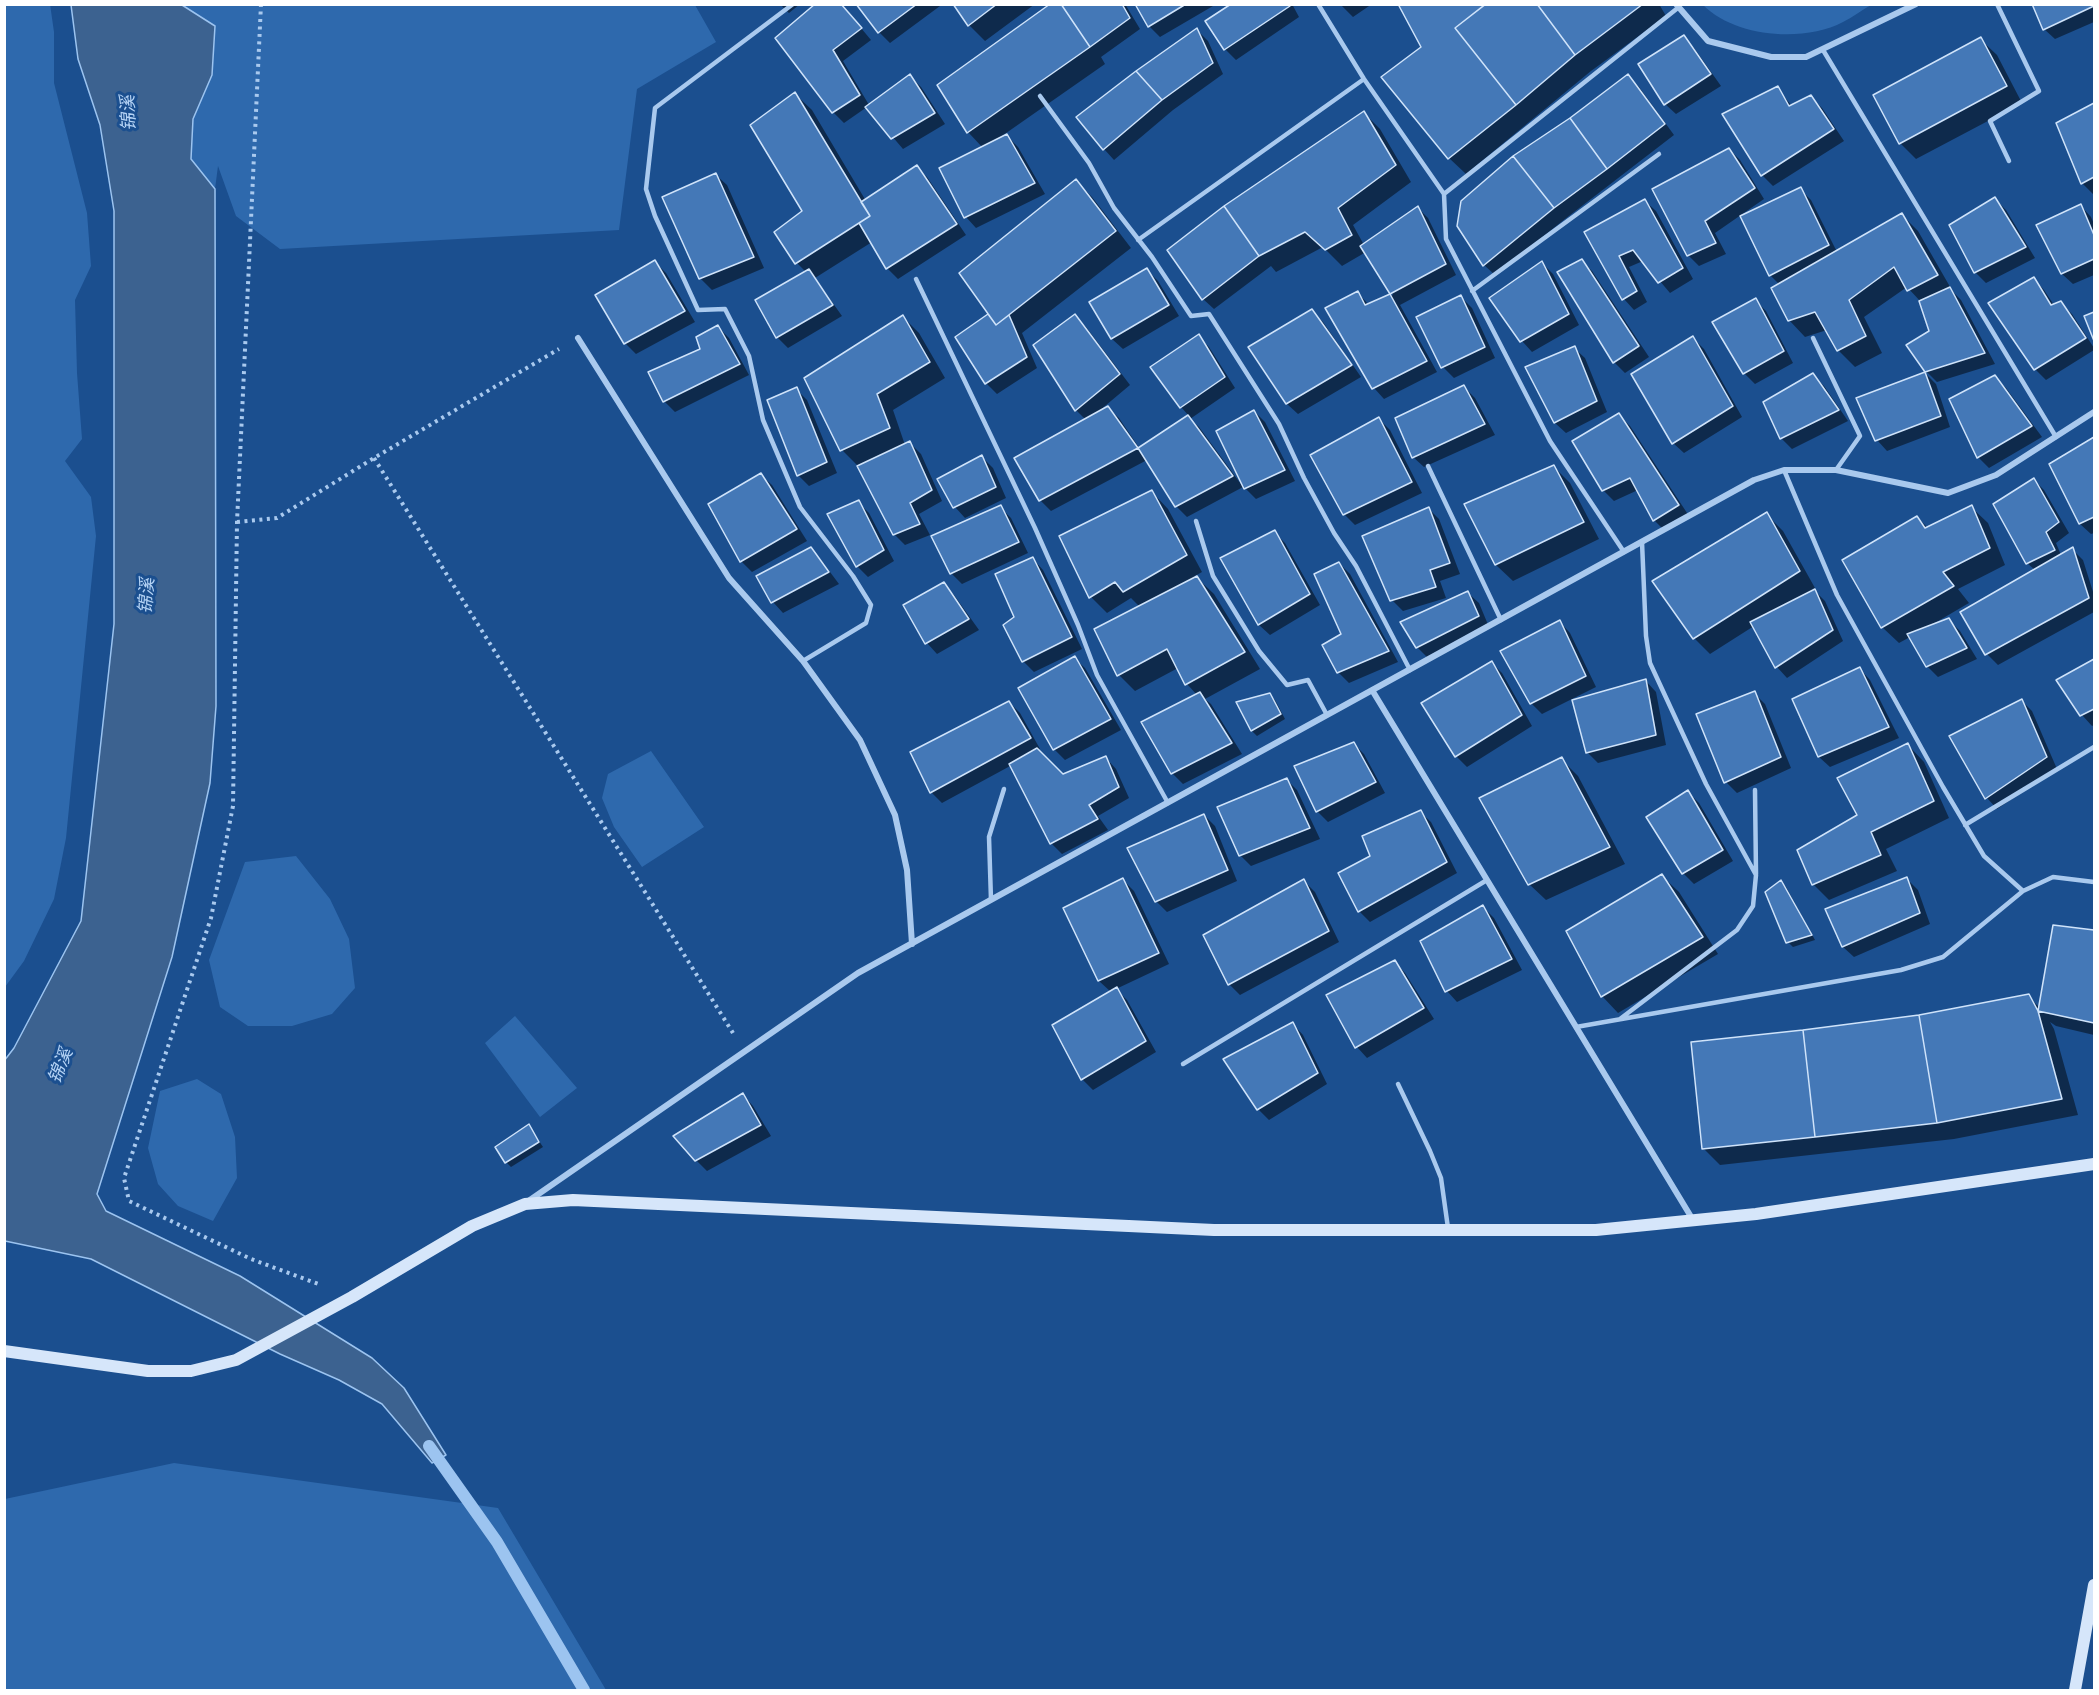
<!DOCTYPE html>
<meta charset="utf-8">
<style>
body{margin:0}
#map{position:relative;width:2099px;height:1695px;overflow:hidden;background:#1b4f8f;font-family:"IBM Plex Sans",sans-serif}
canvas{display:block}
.frame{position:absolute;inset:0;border:6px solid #fff;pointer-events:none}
</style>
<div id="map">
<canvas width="2099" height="1695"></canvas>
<div class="frame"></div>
</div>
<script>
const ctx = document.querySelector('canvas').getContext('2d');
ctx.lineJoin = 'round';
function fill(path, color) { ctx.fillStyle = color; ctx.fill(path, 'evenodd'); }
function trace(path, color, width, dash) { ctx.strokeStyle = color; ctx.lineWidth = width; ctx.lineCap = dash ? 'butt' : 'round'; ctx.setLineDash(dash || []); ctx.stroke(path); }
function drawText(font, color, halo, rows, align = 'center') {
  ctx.font = font + ' "IBM Plex Sans","Noto Sans SC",sans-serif'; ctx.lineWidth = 6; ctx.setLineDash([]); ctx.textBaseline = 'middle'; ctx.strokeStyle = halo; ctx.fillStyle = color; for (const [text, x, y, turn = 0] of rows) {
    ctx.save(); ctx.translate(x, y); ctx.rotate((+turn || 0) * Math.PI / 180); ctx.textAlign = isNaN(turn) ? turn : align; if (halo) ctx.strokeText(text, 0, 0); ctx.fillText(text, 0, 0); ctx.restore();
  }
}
fill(new Path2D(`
 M50,4l4,28v51l33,130 4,53 -16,34 2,73 5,66 -17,22 26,36 5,39 -30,302 -12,61 -30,62 -19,26 -1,-982z
 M182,5h513l21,37 -79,47 -18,141 -339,19 -44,-33 -18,-50 -3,23 -24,-30 2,-40 19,-44 3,-49z
 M1703,5h168c-9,5 -18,12 -28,17 -40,21 -108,15 -140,-17z
 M651,751l53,76 -62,40 -28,-40 -12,-29 6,-24z
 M296,856l34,43 19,40 6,49 -23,26 -40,12h-44l-28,-19 -11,-47 36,-98z
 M515,1016l62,72 -37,29 -55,-74z
 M197,1079l24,15 14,43 2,41 -24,43 -35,-15 -20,-22 -10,-36 12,-57z
 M174,1463l324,45 108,182h-601v-191z`), '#2e69ad');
const water = new Path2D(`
 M71,5h111l33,21 -3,49 -19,44 -2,40 24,30 1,517 -6,77 -38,174 -75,237 9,17 134,65 132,82 32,30 42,67 -14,8 -50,-59 -43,-24 -59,-26 -189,-95 -86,-18 -1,-180 10,-13 67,-127 33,-297v-413l-14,-86 -22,-66z`);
fill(water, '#3c6290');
trace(water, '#9cc4f0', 1.5);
fill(new Path2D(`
 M780,4h20l-11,9z
 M841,4l30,36 -28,21 26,44 41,-29 11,11 24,37 -42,25 -36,-42 -23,16 -11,-11 -56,-74z
 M858,4h81l1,2 -50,37 -11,-11z
 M955,4h80l-50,37 -16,-16z
 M1052,4h73l15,25 -39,28 4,7 -106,74 1,1 7,-3 11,11 27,47 -69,34 -10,-11 17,-69 -15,-16z
 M1136,4h76l1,2 -53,31 -11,-11z
 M1234,4h58l7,13 -63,43 -11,-11z
 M1340,4h32l-19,13z
 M1400,4h83l2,3 3,-3h171l7,12 -75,55 -125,103 -17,-16 -26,-111z
 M2034,4h60v18l-39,17 -11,-10z
 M1197,30l11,11 15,33 -50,36 -59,50 -10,-11z
 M1684,37l10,11 27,38 -45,28 -11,-10z
 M1980,39l17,16 25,48 -106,56 -16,-16z
 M1628,76l11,11 35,48 -109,84 -70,56 -11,-10 87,-146z
 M1777,88l15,18 19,-9 11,11 22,33 -71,45 -11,-11z
 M795,94l17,16 54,91 50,-34 11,10 39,58 -68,44 -11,-11 -15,-26 -57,36 27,38 -54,32 -11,-11 29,-65 -9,-9 7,-52z
 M2094,105v90l-12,-12 -24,-59z
 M1364,113l16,16 31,53 -58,43 11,20 54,-37 10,10 28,57 -56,30 37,67 -53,27 -10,-11 -47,-79 31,-16 11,12 24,-10 -27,-43 -24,14 -19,-19 -47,25 -5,-6 -57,43 -11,-10z
 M1729,149l11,11 24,39 -49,34 11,21 -27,12 -11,-11z
 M716,175l11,10 37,83 -52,22 -11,-11 -37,-81z
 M1076,181l16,16 39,51 -109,85 15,35 -40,26 -11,-11 -29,-46 33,-23z
 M1800,189l11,11 26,52 65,-37 16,16 35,61 8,8 34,64 -58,18 -11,-11 5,-39 -10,-30 -14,-15 -43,30 18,36 -27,14 -16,-16 -12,-21 -22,7 -16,-17 -9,-35 -10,-10 -28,-58z
 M1995,199l11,11 29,48 -49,25 -11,-11z
 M1645,201l11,10 37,68 -23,14 -27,-32 -14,6 18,35 -13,8 -10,-11 -38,-66z
 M2081,206l10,11 3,7v51l-21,9 -11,-10 -24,-48z
 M1582,261l10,10 57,86 -24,16 -11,-11z
 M655,262l11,11 29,49 -59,32 -11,-11z
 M1542,263l11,11 26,51 -47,27 -10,-11z
 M1147,270l11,11 21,35 -56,33 -11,-10 -21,-36z
 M2034,279l10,11 10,15 7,-2 11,11 22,34v2l-48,30 -11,-11z
 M1461,297l11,11 23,50 -41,20 -11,-11z
 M1755,300l11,11 27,52 -38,21 -11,-11z
 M1312,311l11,11 38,55 -63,37 -11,-10 -36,-56z
 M1075,316l11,11 44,58 -31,26 1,1 8,-4 11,10 21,31 49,-33 -8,-9 17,-71 11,11 26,41 -45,31 9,8 44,60 -56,30 -11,-11 -29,-46 -96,51 -11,-11 46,-80 -10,-10z
 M903,317l16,16 26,45 -52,32 12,35 5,-2 11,11 21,47 -23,13 11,21 -25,10 -11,-11 -36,-68 -16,-16z
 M718,327l11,11 20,37 -74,37 -11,-11z
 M1693,338l11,11 38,68 -58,36 -11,-10z
 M1574,348l11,10 22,54 -41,21 -11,-10 -28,-55z
 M1925,373l11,11 14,43 -63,24 -10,-11z
 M1813,375l11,11 24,35 -56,28 -11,-11z
 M1995,377l11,11 36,49 -53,31 -11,-11 -27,-57z
 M1464,387l11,11 20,37 -71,32 -11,-10z
 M796,389l11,11 30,73 -28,13 -11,-11z
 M1254,411l11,11 30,59 -39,18 -11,-11z
 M1619,415l11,11 59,90 -24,15 -11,-11 -16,-30 -24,11 -11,-11z
 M1379,419l11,11 32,63 -67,32 -11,-11z
 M2094,439v94l-3,1 -11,-10 -29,-59z
 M982,457l11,11 13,30 -41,20 -10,-11z
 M1554,467l16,16 29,56 -86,42 -17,-16 -30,-60z
 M761,475l11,10 35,56 -55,31 -11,-11z
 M2034,480l10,10 25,43 -13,10 5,12 11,-6 11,11 11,35v17l-96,53 -11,-11 -25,-42 73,-42 -8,-7z
 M1152,492l16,17 34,63 -7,4 19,18 46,75 -55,30 6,5 31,50 -59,30 -11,-11 25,-78 -10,-11 -9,-16 -43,23 -16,-16 21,-68 -9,-9 -24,15 -16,-16z
 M858,502l11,11 25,48 -26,16 -11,-11z
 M1000,507l11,11 17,35 -66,31 -11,-11 -18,-36z
 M1971,507l17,16 17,42 -47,24 11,14 -36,21 1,1 15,-5 11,11 17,28 -39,18 -11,-11 -17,-29 -11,6 -17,-16 35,-110 11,11z
 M1429,509l10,10 21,55 -20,7 6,17 -43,13 -11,-11z
 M1766,514l17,17 32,57 -2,1 12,12 18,40 -56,37 -10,-11 -23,-41 -44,28 -16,-16z
 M1274,532l11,11 35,62 -50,30 -11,-10 -37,-66z
 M811,549l10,11 18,24 -56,29 -10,-11z
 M1033,559l10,11 39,79 -48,23 -11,-11 -7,-43z
 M1339,563l11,11 48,88 -49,21 -11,-11 5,-37z
 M943,584l11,11 25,35 -42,24 -10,-11z
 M1468,593l11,10 10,24 -61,31 -11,-11z
 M1560,622l10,11 26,54 -54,27 -11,-11z
 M1074,658l11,10 36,62 -56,30 -11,-11z
 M2094,661v64l-2,1 -10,-11 -24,-34z
 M1492,663l10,10 30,53 -65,41 -11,-11z
 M1860,669l10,11 29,58 -69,29 -11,-10z
 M1646,681l10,11 10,53 -68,18 -11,-11z
 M1754,693l11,11 26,64 -54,25 -11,-11z
 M1270,695l5,5 10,19 -28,17 -5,-5 -14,-28z
 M2021,700l11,11 25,58 -60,40 -10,-11 -36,-61z
 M1009,702l11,11 20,36 -2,1 25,26 43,-18 10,11 13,29 -31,18 10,14 -46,24 -11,-11 -39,-78 -70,38 -11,-11z
 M1353,743l11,11 21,39 -57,29 -11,-11 -20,-44z
 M1908,745l16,17 25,56 -63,31 11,22 -68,29 -16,-16z
 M1561,759l17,17 47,88 -79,36 -17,-16z
 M1286,779l11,11 23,49 -69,27 -11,-11z
 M1688,792l11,11 34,58 -39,23 -11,-11 -35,-55z
 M1420,812l11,10 26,51 -87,49 -11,-11 13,-54z
 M1204,815l11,11 22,55 -70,31 -11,-11z
 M1662,876l17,16 39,62 -100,59 -16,-17z
 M1907,879l11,11 12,34 -76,33 -11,-10z
 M1123,880l11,11 35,73 -53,25 11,11 29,52 -63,38 -11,-11 29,-87 -12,-11 -34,-72z
 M1304,881l11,11 24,50 -99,53 -11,-11z
 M1781,882l5,5 29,53 -22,7 -5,-5z
 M1483,907l11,11 28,52 -65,32 -10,-11z
 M2054,927l40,5v103l-38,-9 -6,-4 4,7 24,86 -124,24 -234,26 -17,-17 325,-152 12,12z
 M1395,962l10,11 29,46 -67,39 -10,-11 -29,-52z
 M1293,1024l10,11 24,49 -58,36 -11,-11z
 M743,1095l10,11 18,30 -64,35 -11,-11z
 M529,1126l14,21 -32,20 -5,-5z`), '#0007');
trace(new Path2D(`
 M429,1446l68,96 87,148`), '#9cc4f0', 12);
const building = new Path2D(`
 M815,4h26l21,24 -29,22 27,45 -28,18 -57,-75z
 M856,4h61l-39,29z
 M953,4h44l-29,22z
 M1050,4h11l29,43 -123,86 -30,-48z
 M1061,4h61l8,14 -40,29z
 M1135,4h51l-38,23z
 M1231,4h58l1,2 -66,44 -19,-29z
 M1398,4h84l1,2 -28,22 61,77 -68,54 -67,-82 40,-30z
 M1486,4h51l38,51 -59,50 -61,-77z
 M1537,4h106l-68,51z
 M2032,4h62v2l-51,24z
 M1197,28l16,35 -51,37 -26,-29z
 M1684,35l27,39 -47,31 -26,-41z
 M1981,37l26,49 -108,58 -26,-49z
 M1136,71l26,29 -59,50 -27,-33z
 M910,74l25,39 -44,26 -26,-32z
 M1628,74l37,50 -58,45 -37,-51z
 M1778,86l11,20 22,-11 23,34 -73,47 -39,-62z
 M795,92l75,124 -75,48 -21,-32 28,-21 -52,-86z
 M2094,103v74l-13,7 -25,-61z
 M1364,111l32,54 -58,43 14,27 -27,15 -20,-18 -46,24 -35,-50z
 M1570,118l37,51 -53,39 -41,-52z
 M1007,134l28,49 -71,35 -25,-50z
 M1729,148l26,40 -50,33 11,22 -29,13 -35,-67z
 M1513,156l41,52 -71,58 -26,-40 4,-25z
 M917,165l40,59 -71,45 -27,-46 11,-7 -9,-14z
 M716,173l38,84 -55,22 -37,-82z
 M1076,179l40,52 -120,94 -37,-52z
 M1801,187l28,58 -60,31 -29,-60z
 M1995,197l31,50 -52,26 -25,-48z
 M1645,199l38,69 -25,15 -25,-33 -14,6 18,35 -15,9 -38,-68z
 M2081,204l13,31v24l-33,15 -25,-49z
 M1224,206l35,50 -57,44 -35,-50z
 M1418,206l28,58 -56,30 -30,-48z
 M1902,213l36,62 -31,16 -13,-24 -45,33 17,36 -29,15 -22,-39 -27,9 -17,-33z
 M1582,259l57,87 -26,17 -56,-91z
 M655,260l30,51 -61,33 -29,-49z
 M1542,261l27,53 -49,28 -31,-44z
 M1147,268l22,37 -58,34 -22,-37z
 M809,269l24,36 -57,33 -21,-38z
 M2034,277l17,28 10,-4 25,37 -52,32 -46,-67z
 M1950,287l35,66 -60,19 -19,-27 23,-14 -10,-30z
 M1358,291l7,14 25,-11 37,67 -55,28 -47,-81z
 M1461,295l24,52 -44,21 -25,-51z
 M1756,298l28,53 -41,23 -31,-52z
 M1312,309l40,56 -66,39 -38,-57z
 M2094,312v29l-10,-25z
 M988,314l8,11 13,-10 18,42 -42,27 -30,-47z
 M1075,314l45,60 -45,37 -42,-66z
 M903,315l27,47 -53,32 13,34 -50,23 -36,-73z
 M718,325l22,39 -77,38 -15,-30 52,-23 -4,-12z
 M1199,334l26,43 -45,31 -30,-41z
 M1693,336l40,70 -61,38 -41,-70z
 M1575,346l22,55 -43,22 -29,-56z
 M1925,372l16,44 -66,25 -19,-43z
 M1813,373l26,37 -59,29 -17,-37z
 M1995,375l37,51 -55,32 -28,-59z
 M1464,385l21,39 -73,34 -17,-40z
 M797,387l30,75 -30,14 -30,-76z
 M1108,406l30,42 -99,53 -25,-43z
 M1254,410l31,60 -41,19 -28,-58z
 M1619,413l60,92 -26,16 -23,-43 -28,13 -30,-50z
 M1188,415l45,61 -58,31 -37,-59z
 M1379,417l33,65 -69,33 -33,-60z
 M2094,437v80l-15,7 -30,-60z
 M910,441l22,49 -22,13 10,21 -27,11 -36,-69z
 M982,455l14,32 -43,21 -16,-29z
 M1554,465l30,57 -89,43 -31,-61z
 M761,473l36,56 -57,33 -32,-58z
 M2034,478l25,44 -13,10 9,18 -29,14 -33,-60z
 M1152,490l35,65 -64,37 -8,-10 -26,16 -30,-62z
 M859,500l25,50 -28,17 -29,-53z
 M1001,505l18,37 -69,32 -19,-38z
 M1972,505l18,43 -47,24 11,14 -73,42 -39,-68 75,-44 8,12z
 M1429,507l21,56 -20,7 6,17 -46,14 -28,-65z
 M1767,512l33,59 -107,68 -41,-58z
 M1275,530l35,64 -52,31 -38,-67z
 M811,547l18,25 -58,31 -15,-27z
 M2073,547l16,51 -104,57 -25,-43z
 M1033,557l39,80 -50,25 -19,-37 11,-8 -19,-43z
 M1339,562l50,89 -52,22 -15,-28 19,-11 -27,-60z
 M1197,576l48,76 -60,33 -18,-36 -50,27 -23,-47z
 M944,582l25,37 -44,25 -22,-39z
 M1815,589l18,41 -58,38 -25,-46z
 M1468,591l11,25 -63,32 -16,-26z
 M1949,618l18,30 -41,19 -19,-33z
 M1560,620l26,56 -56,28 -30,-53z
 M1075,656l36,63 -58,31 -35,-62z
 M2094,659v50l-14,7 -24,-36z
 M1492,661l30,54 -67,42 -34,-54z
 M1860,667l29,60 -71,30 -26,-58z
 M1646,679l10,56 -70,18 -14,-53z
 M1755,691l26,66 -57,26 -28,-69z
 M1200,692l32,51 -61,31 -30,-52z
 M1270,693l11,21 -30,17 -15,-29z
 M2022,699l25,58 -62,42 -36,-63z
 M1009,701l22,37 -101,55 -20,-41z
 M1354,742l22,40 -60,30 -22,-46z
 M1908,743l26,58 -63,31 10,23 -69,30 -15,-35 60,-35 -20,-37z
 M1037,748l26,26 43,-18 13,31 -30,18 9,14 -48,25 -41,-80z
 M1562,757l48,90 -82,38 -49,-87z
 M1287,778l23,50 -71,28 -22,-49z
 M1688,790l35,60 -41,24 -36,-57z
 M1421,810l26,52 -89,50 -20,-39 32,-17 -8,-20z
 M1204,814l24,56 -73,32 -28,-54z
 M1662,874l41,63 -102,60 -35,-66z
 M1907,877l13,36 -78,34 -17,-38z
 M1123,878l36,75 -61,28 -35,-73z
 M1304,879l25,52 -101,54 -25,-50z
 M1781,880l31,55 -26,8 -21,-51z
 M1483,905l29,54 -67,33 -25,-51z
 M2053,925l41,5v93l-56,-12z
 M1395,960l29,48 -69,40 -29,-53z
 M1117,987l29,54 -65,39 -29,-55z
 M2029,994l9,17 24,88 -125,24 -18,-108z
 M1919,1015l18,108 -122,14 -12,-107z
 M1293,1022l25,51 -61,37 -34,-51z
 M1803,1030l12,107 -113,12 -11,-107z
 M743,1093l18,32 -66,36 -22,-25z
 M529,1124l10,18 -34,21 -10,-16z`);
fill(building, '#4478b7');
trace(building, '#cfe3fa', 1.5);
trace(new Path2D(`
 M261,4l-24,518 -4,284 -22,112 -87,260 5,23 122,58 70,26
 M374,458l359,575
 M237,522l40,-4 97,-60 185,-109`), '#a9c9ee', 4, [3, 4.5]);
trace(new Path2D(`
 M793,4l-138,104 -9,81 9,27 43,94 27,-1 24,47 14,64 37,87 53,69 18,29 -5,18 -63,38
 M1318,4l46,75 80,115 235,-187
 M1997,4l42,87 -49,30 19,40
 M1823,50l233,387
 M1040,96l49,67 25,45 38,49 39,59 18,-2 70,110 25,54 30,55 22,33 54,104
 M1444,194l2,45 104,202 74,111
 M1138,240l226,-161
 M916,279l119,249 43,97 19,50 71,128
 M1472,291l187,-137
 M1813,338l47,98 -24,34
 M1428,466l73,154
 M1784,470l53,125 106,192 41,69 39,35
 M1196,521l17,55 46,75 28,34 21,-5 19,35
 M1755,790l1,84
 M1965,825l129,-78
 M991,900l-2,-63 15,-48
 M1620,1019l117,-89 16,-24 3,-31 -50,-91 -56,-121 -4,-27 -4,-94
 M1576,1027l325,-57 42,-13 80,-66 30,-14 41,5
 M1183,1064l304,-184
 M1398,1084l32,67 11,27 7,50`), '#a9c9ee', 4.5);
trace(new Path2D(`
 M1676,4l32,37 63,16h35l110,-53
 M578,338l151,240 74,83 57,79 35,75 12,55 5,74
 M1372,690l321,530
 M527,1202l331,-229 896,-493 30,-10h52l112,23 48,-18 98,-63`), '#a9c9ee', 6);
trace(new Path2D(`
 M4,1351l144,20h43l45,-11 116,-63 120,-71 53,-22 48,-4 641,30h382l160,-16 338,-50
 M2075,1690l19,-105`), '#d6e6fa', 12);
drawText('italic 18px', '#b5d3f5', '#1b4f8f', [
 ["锦溪",129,113,-93],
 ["锦溪",147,596,-86],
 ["锦溪",61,1066,-68]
]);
</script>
